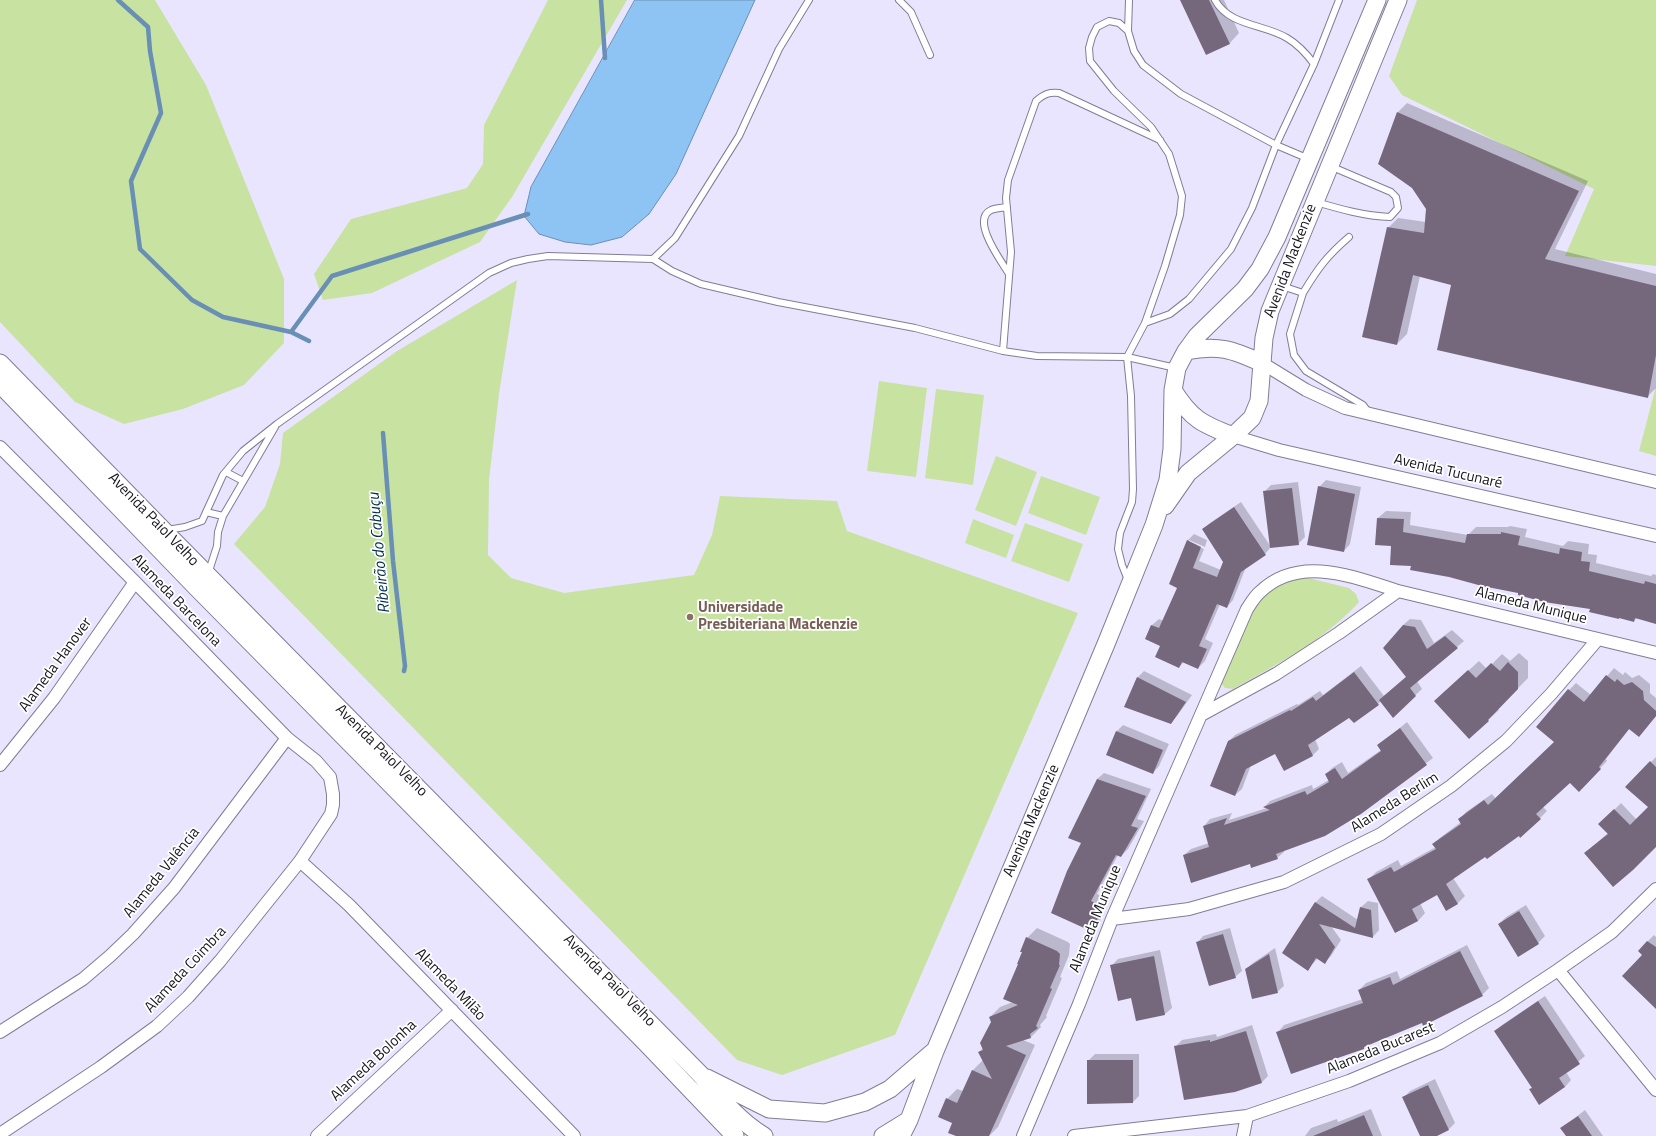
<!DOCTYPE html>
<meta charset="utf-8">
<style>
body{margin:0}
canvas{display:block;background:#eae5ff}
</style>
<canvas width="1656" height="1136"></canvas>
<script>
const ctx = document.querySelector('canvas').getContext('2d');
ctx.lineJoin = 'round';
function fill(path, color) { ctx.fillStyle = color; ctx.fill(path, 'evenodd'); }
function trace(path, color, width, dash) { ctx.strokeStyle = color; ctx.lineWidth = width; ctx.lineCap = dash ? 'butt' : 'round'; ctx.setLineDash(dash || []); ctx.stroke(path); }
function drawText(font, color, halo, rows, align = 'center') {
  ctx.font = font + ' "Titillium Web",sans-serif'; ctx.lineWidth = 3.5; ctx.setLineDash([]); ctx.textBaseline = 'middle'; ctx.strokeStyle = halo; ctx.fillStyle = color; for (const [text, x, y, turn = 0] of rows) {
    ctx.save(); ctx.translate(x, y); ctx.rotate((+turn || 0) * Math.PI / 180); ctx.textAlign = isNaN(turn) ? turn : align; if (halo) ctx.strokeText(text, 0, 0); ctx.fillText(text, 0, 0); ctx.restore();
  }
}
fill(new Path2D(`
 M0,0h155l51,85 78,194v64l-40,42 -61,24 -59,15 -49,-22 -75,-80z
 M548,0h79l-115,197 -32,45 -108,51 -49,7 -9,-26 37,-55 116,-31 16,-24 1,-39z
 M1417,0h239v266l-91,-10 29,-67 -192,-94 -13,-19z
 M517,280l-18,114 -10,86 -1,75 23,23 53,15 130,-18 18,-40 8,-39 117,5 10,30 231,82 -183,422 -113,40 -45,-15 -503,-516 31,-37 15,-43 3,-31 114,-82z
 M879,381l48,7 -11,89 -49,-6z
 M1656,386v70l-17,-5z
 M936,389l48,6 -11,90 -48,-7z
 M996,456l41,16 -21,54 -41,-16z
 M1041,476l59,21 -14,38 -58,-22z
 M973,519l41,16 -8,23 -41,-15z
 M1025,523l58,21 -14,38 -58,-21z
 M1300,576l49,12 7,6 3,8c-34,38 -82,62 -126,87l-8,-1 -4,-5c9,-22 26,-72 41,-87 10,-10 25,-14 38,-20z`), '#c8e2a2');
const water = new Path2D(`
 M635,0h120l-79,174 -27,40 -27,23 -31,8 -26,-3 -26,-8 -15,-18 7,-29z`);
fill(water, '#8dc4f4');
trace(water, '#698fb4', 1);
fill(new Path2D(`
 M1181,0h43l15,33 -10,11z
 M1407,103l181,78 -33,68 101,25v114l-9,9 -195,-113 -32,-8 -13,58 -10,10 -9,-116 10,-10 28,4 1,-13 -30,-96z
 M1326,480l35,7 -11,57 -6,7 -25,-64z
 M1298,482l7,55 -7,7 -27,3 -6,7 -19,13 -13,33 -6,7 -7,-3 -15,35 8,4 -8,18 -7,7 -14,-6 -5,5 -18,-22 -15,-6 6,-14 7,-6 5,2 15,-34 8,-46 7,-7 13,6 -2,7 -16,-7v3l15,6 -5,12 22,9 3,-8 -21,-33 7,-6 31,-21 30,45 -6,-56 6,-6z
 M1386,511l25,1 -1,13 58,10 8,-8h32l2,-1 17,3 -2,8 38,9 5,-5 21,3 -1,10 9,1 -1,8 55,13 2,-2 3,1v47l-19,-4 -3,3 -43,-13 -72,-16 -107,-27 -20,-20 -16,-1 2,-26z
 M1410,619l11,1 13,23 18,-13 12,11 -47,40 5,8 -29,27 -12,-15 -3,3 -28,12 -35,23 4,10 -6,6 -28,15 -9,-18 -25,13 -9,24 -7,6 -7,-53 7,-7 62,-31 1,1 22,-14 3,4 38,-29 23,30 23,-20 -4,-51z
 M1519,653l9,8v17l-30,31 1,1 -30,28 -23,-47 33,-30 8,8 15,-15 8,7z
 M1614,668l9,7 2,-3 7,6 7,-3 11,9v9l6,5v18l-10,12 -7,7 -9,-7 -24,31 1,2 -21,22 -16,-1 -27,25 4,4 -7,7 -21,17 -66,43 12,18 -7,7 -11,7 -10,-16 -17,9 5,10 -7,8 -22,11 -27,-53 7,-7 22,-12 3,6 35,-19 -3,-3 8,-7 20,-15 -2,-2 7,-8 26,-18 4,5 59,-57 -17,-15 31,-37 7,-7 15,12z
 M1144,671l48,24 -15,21 -7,7 -44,-16 12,-30z
 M1407,722l26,36 -72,55 -77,37v2l-7,6 -26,5 -67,-8 7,-6 18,-6 -5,-17 6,-7 22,-6 -3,7 38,-12 -3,-1 6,-6 42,-16 1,4 16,-9 -3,-6 6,-6 10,-6 6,11 33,-23 -3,-4z
 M1123,725l46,19 -10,22 -6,7 -46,-19 10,-23z
 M1656,757v88l-64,2 16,-14 -8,-9 21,-21 16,17 13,-13 -24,-20z
 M1104,773l47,16 -14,30 7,2 -16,28 -7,7 -3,-1 -21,39 11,5 -9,25 -6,7 -10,-89 14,-63z
 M1322,896l36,24 3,-13 7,-6 10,2 1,27 -6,7 -42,-11 10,14 -10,16 -7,7 -6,-5 -10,11 7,-66z
 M1526,905l19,31 -7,7 -20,12 -19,-31 7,-7z
 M1037,928l31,14 2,2 -1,11 -9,22 2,1 -16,38 1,1 -7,8 1,2 -10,10 -8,3 12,5 -37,82 -9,9h-30l-12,-37 10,-10 6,2 10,-21 10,-10 -4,-8 4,-4 9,-26 -2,-5 10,-10 13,-5 14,-64z
 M1230,928l12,43 -7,6 -38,-34 6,-7z
 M1654,935l2,2v70l-13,-52 4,-13z
 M1467,945l22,43 -7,7 -60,27 -56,23 -2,3 -86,-16 6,-7 79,-26 -4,-9 7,-7 31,-12 3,8z
 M1275,948l9,38 -7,6 -31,-23 7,-6z
 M1160,950l12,58 -7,6 -29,6 -4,-23 -20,-32 6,-6z
 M1545,996l40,60 -19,16 5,8 -6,7 -35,3 3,-3 -38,-56 7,-6z
 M1252,1025l16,51 -6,6 -27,9 -60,-44 7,-7 34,-6 1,3z
 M1095,1054h44v42l-6,6 -45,-41z
 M1435,1079l20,44 -7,7 -14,6h-13l-18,-38 7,-7z
 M1371,1109l11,27h-77l6,-8 26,-9 1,3z
 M1585,1110l18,26h-36l-5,-8z`), '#0003');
trace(new Path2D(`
 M118,0l30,27 2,24 11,62 -30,68 9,68 52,51 31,17 68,15 18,9
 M601,0l4,58
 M291,332l41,-56 196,-62
 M383,433l10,128 12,105 -1,5`), '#698fb4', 4.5);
fill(new Path2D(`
 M1180,0h29l21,44 -24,11z
 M1397,112l182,79 -34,68 111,27v69l-8,43 -211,-48 14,-65 -38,-10 -16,70 -35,-8 25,-110 37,6 2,-24 -14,-21 -34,-24z
 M1318,486l37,8 -11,58 -37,-7z
 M1292,488l7,57 -29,3 -7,-57z
 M1234,507l32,48 -25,17 -14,36 -10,-4 -18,42 8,3 -9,20 -16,-7 -3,6 -24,-11 5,-11 -15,-7 6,-14 8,3 18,-40 -8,-4 18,-44 14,7 -8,21 24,9 6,-15 -21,-33z
 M1377,518l27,1 -1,13 62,11 2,-9h34v-2l19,4 -2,9 41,9 1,-6 22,4 -1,9 9,1 -1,9 55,13 1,-3 11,3v40l-21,-6 -1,4 -15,-4v1l-30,-7 1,-3 -46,-7 -26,-7v-2l-36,-7 -33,-9 -39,-7 1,-4 -21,-1 1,-19 -16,-1z
 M1403,625l12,2 12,22 18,-13 13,12 -48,40 6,8 -23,22 -14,-18 27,-23 -23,-29z
 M1508,662l10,10v17l-30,31 1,1 -20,18 -35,-38 34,-31 8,8 15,-15 9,8z
 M1354,672l25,33 -25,18 -5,-5 -41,27 5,11 -29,15 -9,-17 -29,15 -11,27 -25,-10 18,-45 62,-31 1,1 22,-14 3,4z
 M1606,675l9,7 2,-3 7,6 8,-3 11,9 1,9 12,11v5l-17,21 -10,-8 -30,38 2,2 -22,23 -9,-9 -34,31 5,5 -21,19 -1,-2 -32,23 -2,-2 -39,27 12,20 -12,7 -9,-16 -25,14 6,12 -23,12 -28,-54 24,-12 3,5 42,-23 -4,-5 29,-20 -3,-5 26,-19 4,5 66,-63 -18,-15 32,-38 16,13z
 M1137,677l49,25 -15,22 -47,-17z
 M1400,728l27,37 -66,49 -36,22 -49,18 2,5 -27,9 -1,-4 -59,19 -8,-28 26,-8 -6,-21 24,-8 -3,7 46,-15 -7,-3 42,-16 2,4 22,-13 -4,-8 10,-6 7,11 39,-28 -4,-6z
 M1116,731l47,19 -10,24 -47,-19z
 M1650,761l6,6v80l-23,23 -20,17 -29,-34 24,-19 -10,-10 16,-15 16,16 18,-18 -23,-20z
 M1097,779l49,17 -15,30 7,2 -17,29 -5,-2 -25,46 11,5 -9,26 -42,-19 16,-42 14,-28 -13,-5z
 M1315,902l40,26 5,-21 11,3 2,28 -54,-14 16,23 -10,17 -9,-6 -8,13 -26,-18z
 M1519,911l20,33 -21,13 -20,-33z
 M1223,934l13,44 -27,8 -13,-44z
 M1026,937l31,14 3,3 -1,11h1l-10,23 2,1 -16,37 2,2 -8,6 1,4 -25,8 20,9 -37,81h-33l-8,-3 4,-10 -14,-6 8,-19 11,5 15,-33 20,9 -14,-27 5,-2 -3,-7 11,-21 -2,-5 29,-12 -15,-6 15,-35h-1l5,-12h-2z
 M1647,941l9,6v62l-34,-33 20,-21 -4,-4z
 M1460,951l23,45 -60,30 -1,-3 -58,24v2l-73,25 -15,-42 87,-29 -5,-13 32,-13 3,8z
 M1269,954l9,39 -26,6 -7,-30z
 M1154,956l11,59 -29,6 -5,-23 -13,3 -8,-36z
 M1538,1001l42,63 -21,14 6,9 -26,18 -10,-16 3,-1 -38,-57z
 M1246,1031l16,52 -27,9 -51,8 -10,-54 36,-6v2z
 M1087,1060h46v43l-46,1z
 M1428,1085l21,45 -12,6h-17l-18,-39z
 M1364,1115l9,21h-60z
 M1578,1116l14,20h-26l-6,-8z`), '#75687d');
const service = new Path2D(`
 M899,0l12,12 19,43
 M1215,0c14,26 49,24 72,38 12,7 19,15 27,26
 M1128,31l1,-31
 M1316,202c24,7 48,14 74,15l8,-9 -2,-11 -5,-5 -61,-26
 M1007,207c-5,1 -11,1 -16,3 -21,10 11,52 18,64
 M653,259l22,-21 64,-102 40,-87 30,-49
 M1282,286l21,7c15,-25 24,-37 46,-56
 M1303,293l-13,41 4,21 12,16 57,34 6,8
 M1145,323l25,-9 19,-15 42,-50 21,-41 24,-63 38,-81 25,-64
 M1003,351l8,-99 -5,-54 2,-18 28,-79c8,-7 13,-9 23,-8l101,47
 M226,472l17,9
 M206,512l17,4
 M167,530l18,-3 17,-6 21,-46 20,-24 34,-27 212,-151 22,-10 17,-4 20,-3 105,3 19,12 29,13 77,18 137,26 88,23 34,5 90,1 49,11
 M208,574l9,-28 1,-14 5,-16 52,-89
 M1128,580l-6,-15 -4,-16 2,-16 12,-31 1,-13 -2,-93 -4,-39 18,-34 20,-57 15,-51 2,-19 -13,-42 -18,-27 -37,-36 -24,-30 -1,-13 3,-11 5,-10 12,-6 10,2 9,8 6,20 9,14 38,29 95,51 33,14`);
const minor = new Path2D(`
 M1262,363l44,27 39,18 311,74
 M1233,436l46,14 377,86
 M0,447l135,135 152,156 29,23 14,16 3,17v11l-2,9 -31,47 -80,100 -32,36 -31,29 -56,41 -101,67
 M1201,715l75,-41 63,-41 59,-42
 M0,765l54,-67 81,-116
 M300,861l49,44 225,231
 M1112,919l77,-10 95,-27 97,-48 70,-48 55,-45 45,-47 47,-55
 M1558,970l98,120
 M0,1032l83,-53 27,-23 23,-22 41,-46 113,-150
 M317,1136l135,-126
 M1023,1136l56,-132 33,-85 135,-310c4,-6 8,-13 13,-17 39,-38 94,-15 138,-1l258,62
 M1074,1136l173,-20 102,-35 91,-38 62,-36 56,-37 54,-38 44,-43
 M1243,1136l4,-20`);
const secondary = new Path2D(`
 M1186,351c32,-7 47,-1 76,12
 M0,363l164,168 537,544c18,22 39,47 63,61
 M0,384l195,202 451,457 89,93
 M1173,390c18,29 29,34 60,46
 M1165,506l23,-33 45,-37 19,-18 7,-17 5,-63 6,-27 128,-311
 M707,1078l62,31 56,4 40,-11 25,-13 43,-37
 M883,1136l26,-16
 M901,1136l8,-16 26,-69 171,-407 48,-119 14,-45 4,-31 1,-59 4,-22 9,-17 11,-15 48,-47 15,-20 17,-32 100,-237`);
trace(service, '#827d94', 8);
trace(minor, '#827d94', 14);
trace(secondary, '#827d94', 19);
trace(service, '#fff', 6);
trace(minor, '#fff', 12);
trace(secondary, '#fff', 17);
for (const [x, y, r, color] of [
 [690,617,4,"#8d6e63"]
]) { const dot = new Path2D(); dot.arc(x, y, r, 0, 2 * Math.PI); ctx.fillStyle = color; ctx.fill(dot); trace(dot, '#fff', 1.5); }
drawText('15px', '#16141d', '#fff', [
 ["Avenida Mackenzie",1291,261,-69],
 ["Avenida Tucunaré",1448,472,13],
 ["Avenida Paiol Velho",153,520,46],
 ["Alameda Barcelona",176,601,46],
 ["Alameda Munique",1531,606,14],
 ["Alameda Hanover",56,665,-54],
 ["Avenida Paiol Velho",381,751,45],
 ["Alameda Berlim",1395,803,-32],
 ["Avenida Mackenzie",1032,821,-67],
 ["Alameda Valência",162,873,-51],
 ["Alameda Munique",1096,919,-68],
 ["Alameda Coimbra",186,970,-47],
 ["Avenida Paiol Velho",609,981,45],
 ["Alameda Milão",450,985,46],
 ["Alameda Bucarest",1381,1049,-22],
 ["Alameda Bolonha",374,1061,-43]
]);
drawText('bold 15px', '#785e54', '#fff', [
 ["Universidade",698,608],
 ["Presbiteriana Mackenzie",698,625]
], 'left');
drawText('italic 16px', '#022e4d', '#fff', [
 ["Ribeirão do Cabuçu",380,553,-95]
]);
</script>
